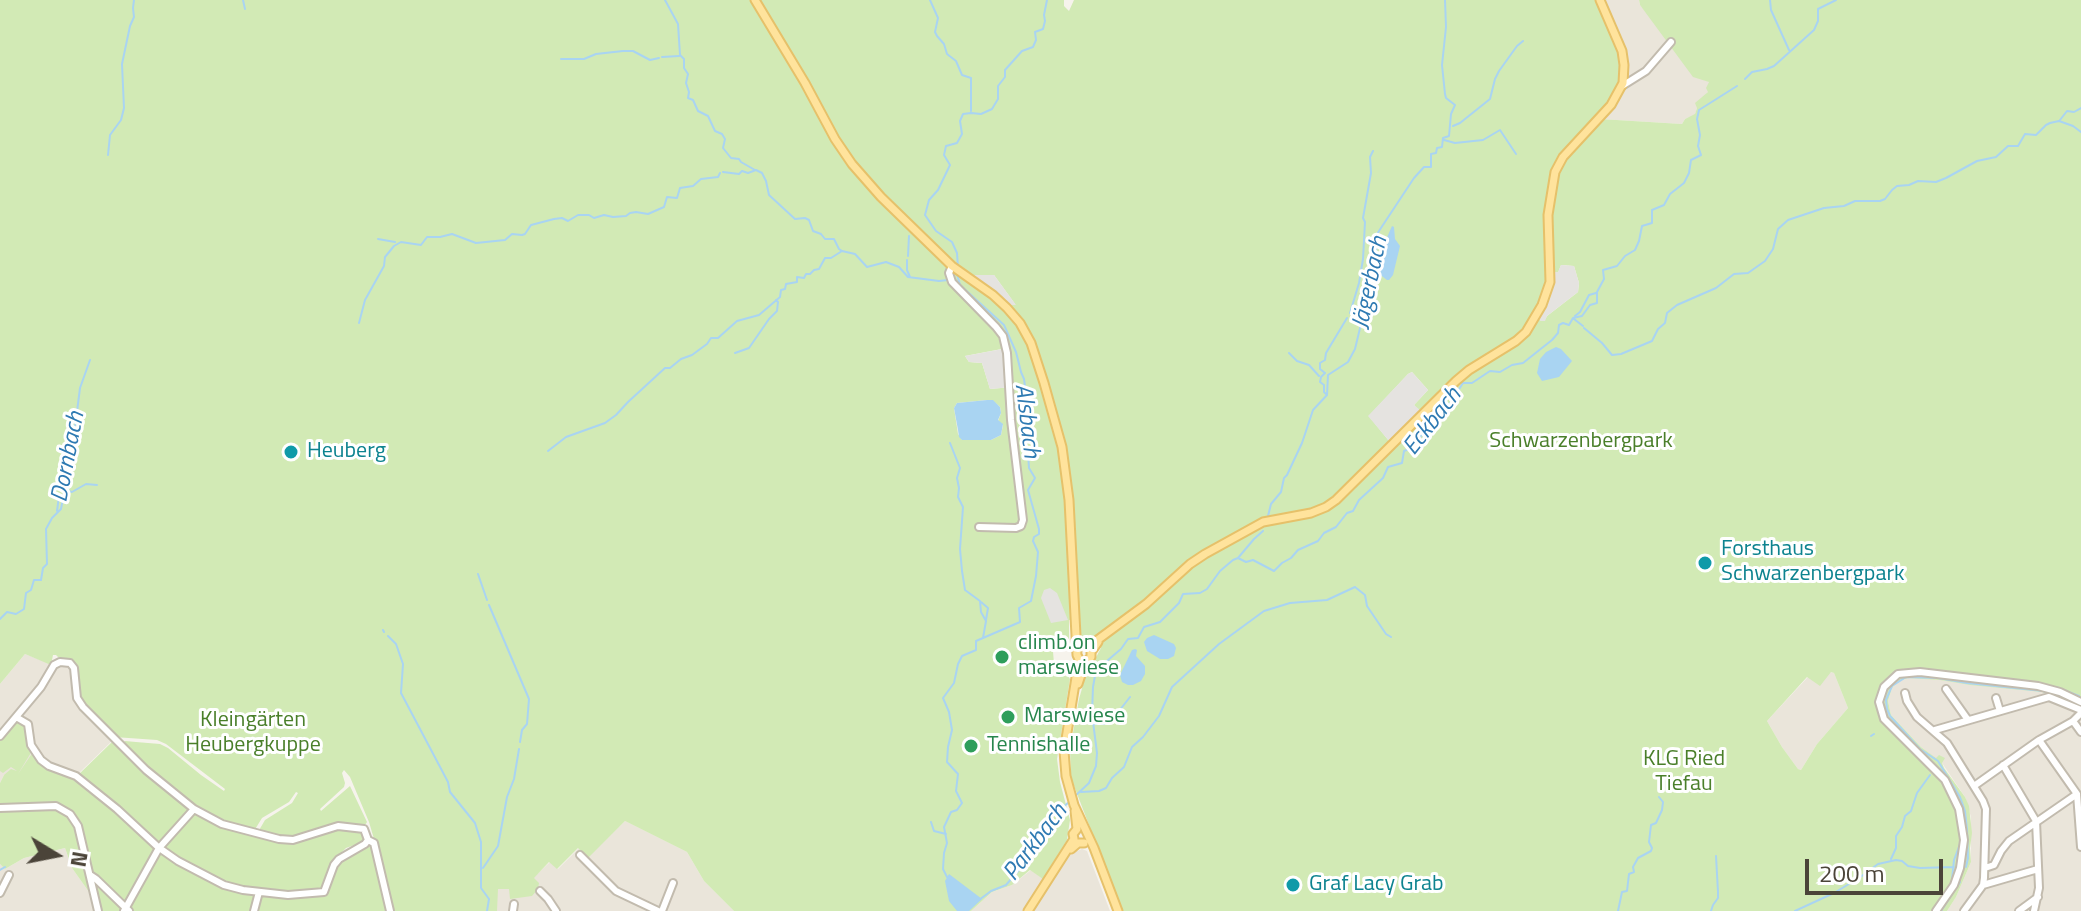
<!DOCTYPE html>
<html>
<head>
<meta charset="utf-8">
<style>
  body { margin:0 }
  #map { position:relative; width:2081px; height:911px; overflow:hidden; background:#f6f3ec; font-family:"Titillium Web",sans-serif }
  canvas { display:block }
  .north { position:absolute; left:16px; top:815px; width:80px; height:80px; -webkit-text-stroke:6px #fff; paint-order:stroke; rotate:100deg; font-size:22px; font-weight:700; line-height:32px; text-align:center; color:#4b4439 }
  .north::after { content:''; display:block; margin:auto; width:28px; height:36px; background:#4b4439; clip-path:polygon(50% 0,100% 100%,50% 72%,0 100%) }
  .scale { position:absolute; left:1805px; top:859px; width:138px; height:36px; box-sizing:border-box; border:4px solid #4b4439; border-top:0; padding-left:10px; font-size:24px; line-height:28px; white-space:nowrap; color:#4b4439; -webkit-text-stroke:6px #fff; paint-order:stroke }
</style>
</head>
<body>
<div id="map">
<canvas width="2081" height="911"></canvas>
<div class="north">N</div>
<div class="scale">200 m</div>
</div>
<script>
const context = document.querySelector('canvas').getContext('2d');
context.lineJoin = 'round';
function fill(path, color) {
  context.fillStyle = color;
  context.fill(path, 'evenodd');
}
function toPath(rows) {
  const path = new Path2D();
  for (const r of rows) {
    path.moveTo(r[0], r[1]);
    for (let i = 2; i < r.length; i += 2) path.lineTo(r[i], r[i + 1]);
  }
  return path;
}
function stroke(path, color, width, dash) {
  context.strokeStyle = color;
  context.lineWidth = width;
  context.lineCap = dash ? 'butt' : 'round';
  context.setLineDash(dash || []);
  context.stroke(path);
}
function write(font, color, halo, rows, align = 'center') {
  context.font = font + ' "Titillium Web",sans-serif';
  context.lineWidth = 6;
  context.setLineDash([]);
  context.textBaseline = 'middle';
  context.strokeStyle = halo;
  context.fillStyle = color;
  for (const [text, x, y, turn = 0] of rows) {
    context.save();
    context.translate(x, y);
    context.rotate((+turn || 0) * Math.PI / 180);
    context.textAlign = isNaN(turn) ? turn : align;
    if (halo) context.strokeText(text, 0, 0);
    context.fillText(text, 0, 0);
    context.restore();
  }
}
const residential = toPath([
  [1603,0,1639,0,1640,5,1709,82,1708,92,1697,108,1695,115,1685,119,1682,124,1599,119,1614,106,1625,87],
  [25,654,51,664,54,662,67,662,114,739,76,776,4,775,0,783,0,684],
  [1831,672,1834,673,1848,708,1817,744,1801,770,1798,769,1782,747,1767,721,1808,677],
  [1918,677,2042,692,2081,709,2081,911,1947,911,1956,897,1971,862,1971,817,1965,797,1942,763,1921,747,1891,715,1888,701,1892,688,1897,682,1908,678],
  [625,821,687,852,704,881,734,911,497,911,497,889,509,888,533,878,550,862,558,869,579,848,588,857],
  [1065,843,1077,851,1082,849,1087,851,1110,911,971,911,992,892,1012,885,1031,870,1043,878],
  [65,848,72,868,89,892,95,891,99,911,0,911,0,864,5,869,24,858]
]);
const green = toPath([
  [0,0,1064,0,1064,6,1069,11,1074,0,1603,0,1622,41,1627,54,1628,67,1625,87,1620,98,1600,119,1682,124,1685,119,1695,114,1697,108,1695,103,1708,92,1706,88,1709,82,1693,77,1640,5,1639,0,2081,0,2081,709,2042,692,1970,685,1940,680,1908,678,1897,682,1892,688,1888,701,1891,715,1921,747,1936,758,1939,755,1945,758,1942,763,1944,768,1965,797,1969,806,1972,833,1970,848,1971,862,1956,897,1947,911,1122,911,1071,778,1070,750,1079,699,1085,678,1101,648,1093,641,1082,640,1078,619,1069,620,1069,639,1052,640,1055,675,1068,676,1070,679,1057,759,1060,782,1070,820,1067,840,1043,879,1030,870,1012,885,992,892,971,911,734,911,704,881,687,852,625,821,588,858,578,848,557,869,549,862,534,878,539,883,538,889,532,896,510,899,509,889,498,889,497,911,392,911,387,883,369,822,350,777,344,770,342,773,345,783,344,787,320,809,321,811,350,786,367,822,362,830,366,837,363,842,346,848,336,858,322,890,304,893,282,893,244,888,243,891,257,895,253,911,99,911,95,891,89,892,72,868,65,848,24,858,5,869,0,864,0,783,4,775,11,769,17,771,11,767,3,773,0,771,0,739,15,721,22,721,26,725,32,751,18,774,33,752,46,766,75,778,113,741,119,747,125,741,136,742,160,744,168,748,201,775,224,791,225,789,166,744,157,740,114,737,81,702,77,692,74,664,67,660,60,659,56,655,53,655,51,665,25,654,0,684],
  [1561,265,1574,266,1579,283,1578,292,1547,316,1544,321,1541,321,1539,319,1550,299,1555,273,1558,273],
  [970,275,994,275,1015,304,1009,305],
  [1007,348,1012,387,990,389,982,363,969,362,965,356],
  [1412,372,1428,390,1414,405,1419,411,1389,441,1369,416,1408,374],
  [987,400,992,400,1000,407,1001,413,998,421,1003,425,1001,435,991,440,962,440,958,434,954,408,957,403],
  [1831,672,1834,673,1848,708,1817,744,1801,770,1798,769,1782,747,1767,721,1807,677,1820,686],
  [296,792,298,793,292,803,265,820,258,832,286,839,296,838,325,829,327,832,303,841,289,842,254,835,254,831,262,818,289,802],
  [371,842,387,911,255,911,261,895,326,893,329,890,337,865,343,859]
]);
const parking = toPath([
  [1561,265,1574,266,1579,283,1578,292,1547,316,1545,321,1541,321,1539,319,1550,299,1555,272,1558,272],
  [969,275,994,275,1016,305,1009,305],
  [1008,348,1012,387,990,389,982,363,969,362,965,356],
  [1412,372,1428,390,1414,405,1420,410,1389,441,1368,416,1408,374],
  [1050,588,1057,593,1068,620,1051,623,1041,598,1044,590]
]);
const water = toPath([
  [1392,226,1394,227,1395,239,1400,246,1393,275,1389,280,1387,280,1378,273,1385,242],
  [1556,347,1561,349,1572,361,1559,377,1542,381,1537,373,1540,359,1546,352],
  [987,400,993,400,1000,407,1001,413,998,420,1003,424,1001,435,991,440,962,440,959,437,958,430,954,408,957,403],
  [1154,635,1174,644,1176,648,1174,656,1168,659,1160,659,1147,651,1144,642,1147,638],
  [1135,649,1137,650,1136,656,1145,666,1145,674,1141,681,1133,685,1128,685,1122,682,1120,675,1132,650],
  [949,874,982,899,969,911,957,911,949,901,945,881]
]);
const stream = toPath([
  [243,0,245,9],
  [665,0,678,24,680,55,684,59,684,68,688,74,686,83,689,92,688,98,693,100,698,111,708,116,715,131,722,134,725,139,723,148,731,158,739,159,741,162,755,170],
  [930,0,938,18,935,32,937,36,944,44,947,54,956,61,962,75,971,78,971,111],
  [1770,0,1771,10,1789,50],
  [662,57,679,56],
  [561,59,584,59,596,54,623,51,633,51,650,60,659,58],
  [1745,79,1752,72,1767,69,1774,66,1814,30,1818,21,1818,9,1836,0],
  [2060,120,2067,111,2074,112,2081,108],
  [1453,126,1460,123,1490,99,1495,79,1499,71,1517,46,1523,41],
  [1444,140,1455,143,1483,140,1500,130,1516,154],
  [108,155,110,135,121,120,124,108,122,64,130,26,134,17,133,8,134,0],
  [723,172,739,174,742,171,748,173,756,170,762,173,766,181,769,195,795,219,805,218,809,220,813,231,821,234,825,239,834,239,839,249,842,251,855,254,867,267,886,262,899,267,908,277,939,281,948,280],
  [378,239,395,242],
  [908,256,909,236],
  [907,260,907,270,910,277],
  [958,268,957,253,952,242,936,231,925,215,929,200,938,190,950,165,944,155,946,146,957,143,962,134,960,121,963,114,971,113,981,114,992,109,998,99,998,86,1005,77,1005,70,1022,51,1033,47,1036,40,1035,32,1043,29,1045,21,1044,15,1047,0],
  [1350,313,1359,283,1363,259,1365,222,1363,218,1371,173,1370,157,1373,151],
  [1575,316,1580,312,1589,295,1596,293],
  [1574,319,1583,326],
  [359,323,365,300,384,266,385,257,394,246,401,242,421,245,427,237,440,237,452,234,476,243,505,240,512,234,522,235,525,234,531,225,554,219,562,218,568,221,578,215,589,215,594,218,604,215,613,217,626,216,630,213,636,212,648,214,664,207,667,197,677,198,680,188,693,186,701,179,718,177,720,173],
  [1584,328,1602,343,1612,355,1621,354,1652,341,1658,329,1665,323,1667,313,1677,305,1716,288,1734,274,1748,273,1765,261,1773,249,1778,229,1788,220,1824,208,1844,206,1855,201,1880,201,1885,199,1892,190,1897,186,1909,185,1918,181,1936,182,1946,178,1977,161,1996,157,2008,146,2018,146,2025,134,2036,135,2046,125,2050,123,2059,121,2073,126,2081,132],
  [735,353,749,348,769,319,777,311,778,302,776,300],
  [1289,353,1297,361,1309,365,1319,376],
  [1327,395,1324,392,1324,385,1320,382,1321,377,1325,373,1320,369,1320,363,1325,360,1326,353,1347,318],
  [950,443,960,468,957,478,959,488,958,497,963,507,960,549,962,571,965,590,980,601,981,612,986,621,983,638],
  [548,451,566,437,605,423,616,415,628,402,665,368,670,368,681,359,692,355,707,344,711,338,718,338,737,321,759,315,780,297,781,290,785,289,786,284,797,282,797,277,804,278,806,274,810,274,814,270,819,269,825,258,831,258,842,251],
  [68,491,72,492,86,484,97,485],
  [57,511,59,496],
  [1268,516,1271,504,1281,492,1284,478,1287,475,1302,443,1313,410,1327,395,1328,375,1348,362,1355,349,1361,324,1369,309,1371,293,1369,278,1376,256,1377,234,1414,178,1424,167,1431,167,1431,154,1436,153,1437,148,1442,147,1443,138,1449,136,1451,114,1455,105,1446,98,1445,94,1442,65,1446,27,1445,0],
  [1238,558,1254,539,1263,531],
  [478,574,487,600],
  [981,602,988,608,986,620],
  [489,605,529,699,527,724,522,730,520,742],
  [0,619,7,612,16,614,24,609,26,593,31,590,34,580,41,580,43,568,47,564,46,529,52,518,61,509,64,493,68,488,69,484,66,477,65,465,74,435,80,388,90,360],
  [383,630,384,632],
  [388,636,396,644,403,664,401,693,448,782,450,792,475,823,481,842,481,888,489,899,487,911],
  [2056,687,2079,696],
  [1095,724,1104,724,1109,720,1119,711,1130,697],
  [1871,736,1874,734],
  [1081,792,1099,791,1106,788,1112,778,1124,767,1132,747,1143,737,1159,716,1172,687,1219,644,1264,611,1290,603,1327,600,1355,587,1365,595,1367,606,1386,634,1391,637],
  [1074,797,1089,783,1096,766,1097,753,1092,714,1093,687,1095,676,1101,666,1121,649,1128,639,1138,638,1144,627,1160,622,1179,603,1183,594,1200,593,1207,589,1220,571,1233,560,1238,558,1246,562,1253,560,1274,571,1282,563,1291,558,1298,550,1318,541,1324,533,1336,527,1347,513,1353,511,1359,500,1383,478,1388,467,1402,463,1404,451,1412,448,1433,420,1445,411,1463,383,1472,383,1490,371,1500,372,1512,365,1523,363,1552,340,1558,333,1559,325,1563,323,1569,325,1573,318,1582,316,1590,305,1597,303,1597,292,1604,279,1603,270,1617,266,1625,256,1635,250,1639,241,1642,226,1652,223,1652,210,1664,205,1670,194,1684,183,1689,173,1691,160,1701,155,1698,146,1700,135,1697,119,1699,110,1737,86],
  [931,822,934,831,946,834],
  [1891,859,1896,848,1896,836,1902,827,1905,816,1911,811,1917,793,1930,775],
  [1966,867,1968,858,1967,829,1965,811,1960,797,1938,761,1920,749,1890,716,1887,709,1886,700,1892,686,1906,677,1938,678,1967,683,2043,691,2081,706],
  [483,868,498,846,507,797,514,779,519,749],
  [0,870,5,867],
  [947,877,943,869,944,853,947,843,944,827,951,812,957,810,962,803,956,791,958,774,947,762,948,747,952,730,949,712,943,698,954,683,958,664,962,656,976,650,976,641,1020,622,1019,608,1031,601,1036,576,1038,552,1033,541,1034,537,1039,534,1039,529,1028,490,1035,478,1029,468,1028,453,1024,440,1030,423,1024,379,1021,372,1016,352,1004,325,960,285,957,274],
  [1952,879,1954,860,1960,844,1960,832],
  [979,900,991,891,1006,885,1030,857,1046,822,1069,802],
  [1618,911,1622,892,1627,891,1629,874,1634,872,1633,867,1638,858,1651,851,1652,848,1649,842,1651,825,1656,823,1662,810,1663,802,1659,797],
  [1711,911,1713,905,1718,898,1718,892,1716,856],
  [1795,911,1834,893,1859,878,1878,864,1896,860,1902,861,1908,866,1920,868,1954,867],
  [1941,911,1960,882]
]);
const minor = toPath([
  [1622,86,1646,71,1671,42],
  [952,266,949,273,952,282,996,327,1003,336,1007,353,1011,420,1023,520,1021,526,1016,528,979,527],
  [1946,689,1968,720],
  [1905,693,1907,701,1917,717,1947,743,1983,801,1986,809,1984,878,1983,885,1964,911],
  [1996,698,2000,711],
  [16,717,28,724,31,745,41,760,49,766,76,776,117,809,158,847,178,861,224,885,243,890,288,895,324,892,334,865,339,859,365,844,368,840],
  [2073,721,2081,732],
  [1935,730,2049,697,2081,710],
  [0,736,41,687,54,665,60,662,70,663,74,668,77,698,83,707,146,770,194,809,222,824,279,839,293,840,338,826,364,829,368,840,374,843,390,911],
  [2039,740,2077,794,2081,847],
  [2003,765,2036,821,2039,888,2034,911],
  [1974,786,2039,740,2073,721,2081,713],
  [0,808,56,806,70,814,78,826,98,911],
  [580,855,616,891,658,911],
  [1985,868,1994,865,2001,851,2009,841,2077,794],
  [90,875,96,879,129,911],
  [1983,885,2038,869],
  [540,891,548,899,556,911],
  [0,893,9,875],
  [124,911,159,848,194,809],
  [254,911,259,892],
  [513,911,514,904],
  [662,911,673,883],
  [1936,911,1954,885,1960,868,1964,840,1959,809,1945,780,1884,719,1879,702,1884,687,1898,674,1920,672,2038,686,2060,692,2081,702],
  [2019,911,2038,897]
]);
const major = toPath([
  [755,0,805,83,835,139,852,164,881,197,952,266,993,295,1007,308,1020,323,1031,343,1044,383,1062,447,1069,500,1077,655,1079,659,1064,751,1066,776,1074,805,1094,848,1118,911],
  [1088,647,1146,604,1190,564,1205,554,1263,522,1311,513,1326,507,1336,500,1456,381,1469,370,1516,341,1526,332,1542,305,1550,282,1548,215,1555,172,1563,157,1611,105,1623,83,1624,65,1622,51,1600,0],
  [1078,684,1085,663,1091,657,1091,652,1098,642],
  [1071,849,1078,843,1084,843],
  [1028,911,1074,839,1073,834,1077,829,1075,811]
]);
const markers = [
  [291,452,8,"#0f9aa8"],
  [1705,563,8,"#0f9aa8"],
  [1002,657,8,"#2e9e5b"],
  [1008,717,8,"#2e9e5b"],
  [971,746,8,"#2e9e5b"],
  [1293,885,8,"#0f9aa8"]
];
const parkNames = [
  ["Schwarzenbergpark",1581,442],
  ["Kleingärten",253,721],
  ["Heubergkuppe",253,746],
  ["KLG Ried",1684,760],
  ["Tiefau",1684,785]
];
const cultureNames = [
  ["Heuberg",307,452],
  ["Forsthaus",1721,550],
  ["Schwarzenbergpark",1721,575],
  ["Graf Lacy Grab",1309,885]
];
const leisureNames = [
  ["climb.on",1018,644],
  ["marswiese",1018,669],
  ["Marswiese",1024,717],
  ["Tennishalle",987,746]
];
const waterNames = [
  ["Jägerbach",1371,283,-78],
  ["Alsbach",1026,421,83],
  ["Eckbach",1433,422,-52],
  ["Dornbach",69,457,-79],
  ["Parkbach",1036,843,-53]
];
fill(residential, '#eae5da');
fill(green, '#d2eab5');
fill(parking, '#e5e3e0');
fill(water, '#a9d4f2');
stroke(stream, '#a9d4f2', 2);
stroke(minor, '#c2bbae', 10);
stroke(major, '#e6c16a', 11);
stroke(minor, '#fff', 6);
stroke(major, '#ffe39c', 7);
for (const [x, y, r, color] of markers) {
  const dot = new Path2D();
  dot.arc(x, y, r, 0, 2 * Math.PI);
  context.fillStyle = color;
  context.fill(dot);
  stroke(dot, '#fff', 3);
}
write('22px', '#4a7f2a', '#fff', parkNames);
write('22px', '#0d838f', '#fff', cultureNames, 'left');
write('22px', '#27864d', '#fff', leisureNames, 'left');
write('italic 24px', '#2e7ab2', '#fff', waterNames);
</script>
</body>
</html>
